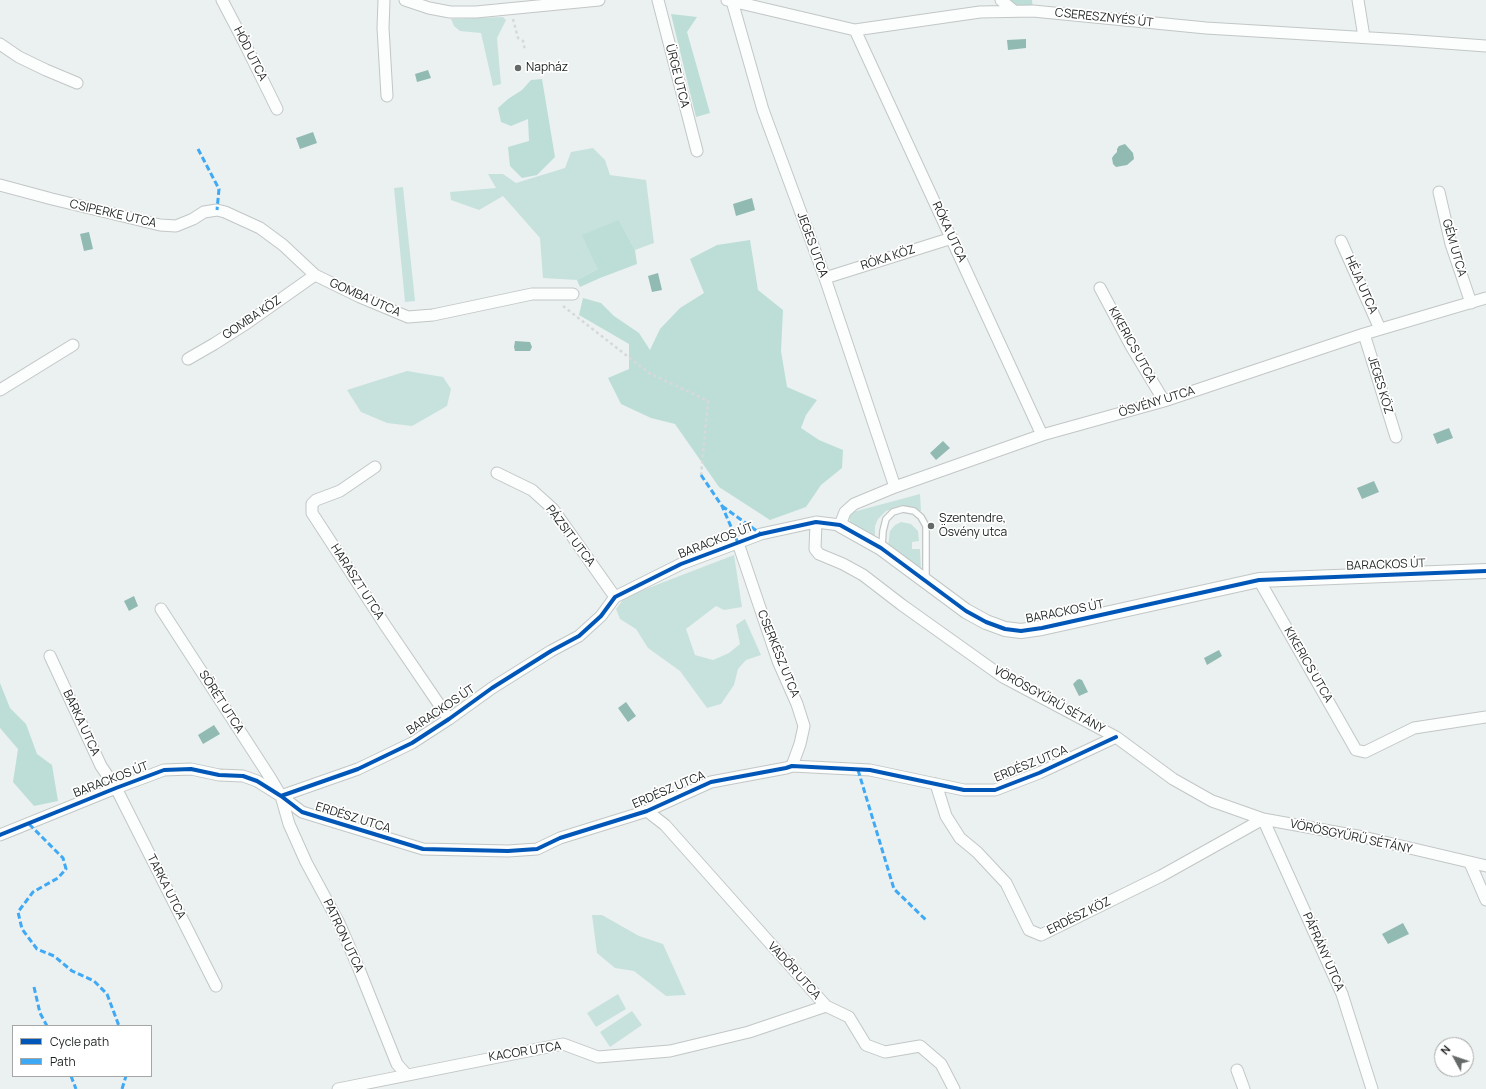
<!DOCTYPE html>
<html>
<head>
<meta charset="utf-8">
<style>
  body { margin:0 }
  #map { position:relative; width:1486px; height:1089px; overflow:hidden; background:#ebf1f0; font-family:Manrope,sans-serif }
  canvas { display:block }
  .legend { position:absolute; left:12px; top:1025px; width:140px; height:52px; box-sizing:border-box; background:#fff; border:1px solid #a5a7a6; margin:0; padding:5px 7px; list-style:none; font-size:12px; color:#1d2221 }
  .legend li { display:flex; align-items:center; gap:8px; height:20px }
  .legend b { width:20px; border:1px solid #a5a7a6 }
  .north { position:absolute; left:1434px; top:1037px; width:40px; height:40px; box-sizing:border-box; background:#fff; border:1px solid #a5a7a6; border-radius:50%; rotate:310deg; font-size:11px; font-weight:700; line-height:16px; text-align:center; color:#1d2221 }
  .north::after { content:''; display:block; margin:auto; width:14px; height:18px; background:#656a69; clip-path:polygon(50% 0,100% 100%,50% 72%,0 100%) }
</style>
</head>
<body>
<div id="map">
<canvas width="1486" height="1089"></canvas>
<ul class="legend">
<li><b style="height:5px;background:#0057b8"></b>Cycle path</li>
<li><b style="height:5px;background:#3fa9f5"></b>Path</li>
</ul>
<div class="north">N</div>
</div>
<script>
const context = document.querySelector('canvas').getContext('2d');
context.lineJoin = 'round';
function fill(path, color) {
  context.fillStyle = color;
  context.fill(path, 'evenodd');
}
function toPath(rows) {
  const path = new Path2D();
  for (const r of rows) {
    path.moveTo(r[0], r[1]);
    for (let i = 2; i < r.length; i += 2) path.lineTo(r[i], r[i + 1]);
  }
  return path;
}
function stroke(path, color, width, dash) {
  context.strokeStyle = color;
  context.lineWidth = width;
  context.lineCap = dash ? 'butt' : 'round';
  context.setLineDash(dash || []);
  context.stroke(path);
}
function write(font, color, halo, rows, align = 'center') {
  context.font = font + ' Manrope,sans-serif';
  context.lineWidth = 3.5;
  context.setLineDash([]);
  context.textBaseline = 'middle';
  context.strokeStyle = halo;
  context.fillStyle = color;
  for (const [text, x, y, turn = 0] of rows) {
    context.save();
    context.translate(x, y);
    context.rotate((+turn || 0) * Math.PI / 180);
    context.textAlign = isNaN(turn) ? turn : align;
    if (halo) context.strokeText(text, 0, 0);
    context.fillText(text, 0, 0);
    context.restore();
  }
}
const green = toPath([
  [503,17,506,20,497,38,501,84,493,86,481,33,460,31,454,26,451,19],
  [593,148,605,160,610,175,646,180,654,243,635,250,619,220,598,269,577,280,543,278,540,238,503,196,479,210,451,200,450,192,496,188,488,174,503,174,516,183,565,168,571,152],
  [403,187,415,301,405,302,394,188],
  [407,371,443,377,451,389,447,406,412,426,387,423,361,412,347,390],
  [920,494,921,511,906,506,894,508,886,511,878,519,875,526,875,536,851,525,849,517,853,512],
  [901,522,911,524,918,531,919,541,912,542,912,549,920,549,921,571,888,546,890,531,895,525],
  [734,555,742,607,724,610,716,606,686,629,695,655,713,660,729,653,740,644,736,625,745,619,761,655,746,660,738,669,734,685,721,704,707,708,680,671,648,648,636,629,620,619,616,609,625,597],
  [592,915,602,915,639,936,663,944,686,995,666,996,634,971,615,968,597,953],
  [618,994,626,1009,596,1027,587,1013],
  [632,1011,642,1025,610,1047,600,1032]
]);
const forest = toPath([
  [1001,0,1032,0,1033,11,1014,11],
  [671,14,697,17,687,32,710,113,696,117],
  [542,79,555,157,537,175,522,178,510,166,508,147,529,141,528,119,511,126,501,122,498,108,508,99,522,90,531,80],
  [619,220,635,250,637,264,600,278,580,287,577,280,598,269,582,235],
  [750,240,758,290,783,310,781,351,787,387,817,400,806,415,801,428,819,440,843,450,842,468,821,485,806,507,770,520,719,487,675,424,651,418,621,404,608,378,629,369,629,344,579,315,583,298,601,303,614,316,639,333,650,350,660,329,680,308,704,293,690,259,717,245],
  [0,683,10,708,26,724,37,754,52,765,58,801,34,806,13,782,18,749,0,728]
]);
const water = toPath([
  [1026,39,1026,48,1008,50,1007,40],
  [428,70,431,78,417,82,415,74],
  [313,132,317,143,300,149,296,138],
  [1125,144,1133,153,1134,159,1127,165,1116,167,1113,164,1112,158,1114,155,1117,152,1117,149,1119,146],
  [752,198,755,210,736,216,733,204],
  [89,232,93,249,84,251,80,234],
  [658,273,662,290,652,292,648,276],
  [515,341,530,342,532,347,530,351,515,351,514,347],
  [1449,428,1453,438,1437,444,1433,434],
  [943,441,950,448,936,460,930,453],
  [1374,481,1379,492,1362,499,1357,488],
  [134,596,138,606,129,611,124,601],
  [1219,650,1222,656,1207,665,1204,658],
  [1079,679,1082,680,1088,692,1079,696,1073,684,1077,680],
  [626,702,636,716,628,722,618,708],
  [214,725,220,734,203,744,198,735],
  [1403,923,1409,934,1388,944,1382,934]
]);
const path = toPath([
  [513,19,518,38,523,41,525,50],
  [563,306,649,373,708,401,701,475]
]);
const service = toPath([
  [882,546,883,531,886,519,893,512,903,509,914,511,921,517,926,526,926,579]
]);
const minor = toPath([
  [222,0,244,42,277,109],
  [384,0,383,28,387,96],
  [405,0,429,8,450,12,476,12,599,0],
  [658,0,697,151],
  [727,0,855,30,980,12,1033,11,1206,28,1404,40,1486,46],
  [1001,0,1014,11],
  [1358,0,1364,37],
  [732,1,763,110,825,278,895,487],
  [855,30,1042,435],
  [0,44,19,57,46,70,77,83],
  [0,185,52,199,160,225,176,226,193,219,204,212,217,210,225,212,260,228,283,245,315,275,360,297,408,317,433,315,532,294,573,294],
  [1439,192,1451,244,1471,303],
  [1341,241,1380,329],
  [825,278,952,238],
  [1100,288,1131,346,1164,401],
  [1364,334,1396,437],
  [188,359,214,344,247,323,315,275],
  [0,390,73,345],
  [375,467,340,491,316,500,312,504,312,513,385,625,449,719],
  [497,473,532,490,553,509,615,597],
  [816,522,815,549,819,554,843,564,863,575,902,605,1003,677,1116,737,1173,779,1212,801,1263,819,1363,837,1486,866],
  [738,543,778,661,797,704,804,726,800,744,792,766],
  [1259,580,1356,750,1365,752,1414,728,1486,717],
  [161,609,271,779,281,796,289,824,306,862,339,923,359,969,397,1064,407,1075],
  [50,656,101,766,116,788,216,986],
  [936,784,946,816,960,838,977,852,1006,883,1029,930,1041,935,1161,876,1263,819,1342,994,1372,1089],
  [281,796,302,812,423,849,508,851,537,849,560,838,647,811,711,782,786,768,792,766,870,770,964,790,995,790,1039,773,1116,737],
  [647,811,665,825,826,1006,849,1017,866,1045,885,1052,920,1046,941,1064,954,1089],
  [0,835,116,788,164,770,191,769,219,775,243,776,257,781,281,796,358,769,412,743,449,719,492,688,551,651,579,636,601,616,615,597,681,564,761,534,816,522,840,525,845,512,854,504,895,487,1042,435,1164,401,1364,334,1486,298],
  [1470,863,1486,900],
  [1237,1070,1244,1089],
  [338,1089,563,1044,598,1057,670,1051,749,1032,826,1006]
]);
const tertiary = toPath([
  [840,525,881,548,966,611,986,622,1005,629,1021,631,1042,628,1259,580,1486,571]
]);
const quiet = toPath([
  [198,149,219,189,217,210],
  [701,475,722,506,738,543],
  [722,506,761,534],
  [858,770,894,889,926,920],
  [29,824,63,858,66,869,58,878,33,892,18,912,22,929,37,949,54,956,72,971,94,981,107,994,119,1026],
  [34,987,40,1013,47,1026],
  [71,1076,76,1089],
  [122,1089,126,1076]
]);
const cycleway = toPath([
  [281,796,302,812,423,849,508,851,537,849,560,838,647,811,711,782,786,768,792,766,870,770,964,790,995,790,1039,773,1116,737],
  [0,835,116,788,164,770,191,769,219,775,243,776,257,781,281,796,358,769,412,743,449,719,492,688,551,651,579,636,601,616,615,597,681,564,761,534,816,522,840,525,881,548,966,611,986,622,1005,629,1021,631,1042,628,1259,580,1486,571]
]);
const markers = [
  [518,68,4,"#656a69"],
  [931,526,4,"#656a69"]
];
const streetNames = [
  ["CSERESZNYÉS ÚT",1104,18,6],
  ["HÓD UTCA",250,54,63],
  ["ÜRGE UTCA",677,76,76],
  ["CSIPERKE UTCA",113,214,13],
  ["RÓKA UTCA",949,232,65],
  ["JEGES UTCA",812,245,70],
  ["GÉM UTCA",1454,248,74],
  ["RÓKA KÖZ",888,258,-18],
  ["HÉJA UTCA",1361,285,66],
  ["GOMBA UTCA",365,298,24],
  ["GOMBA KÖZ",252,318,-34],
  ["KIKERICS UTCA",1132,345,61],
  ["JEGES KÖZ",1380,385,73],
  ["ÖSVÉNY UTCA",1157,402,-17],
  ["PÁZSIT UTCA",570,536,53],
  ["BARACKOS ÚT",716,541,-21],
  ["BARACKOS ÚT",1386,565,-2],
  ["HARASZT UTCA",357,582,57],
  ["BARACKOS ÚT",1065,612,-11],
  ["CSERKÉSZ UTCA",778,654,68],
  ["KIKERICS UTCA",1308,665,60],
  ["VÖRÖSGYŰRŰ SÉTÁNY",1049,700,29],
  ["SÖRÉT UTCA",221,702,57],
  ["BARACKOS ÚT",441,710,-34],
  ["BARKA UTCA",81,723,65],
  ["ERDÉSZ UTCA",1031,764,-22],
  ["BARACKOS ÚT",111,780,-21],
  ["ERDÉSZ UTCA",669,790,-23],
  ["ERDÉSZ UTCA",353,818,17],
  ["VÖRÖSGYŰRŰ SÉTÁNY",1351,837,12],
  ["TARKA UTCA",166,887,63],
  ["ERDÉSZ KÖZ",1079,916,-26],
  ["PATRON UTCA",343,936,65],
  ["PÁFRÁNY UTCA",1323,952,66],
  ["VADŐR UTCA",794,971,48],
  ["KACOR UTCA",525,1052,-9]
];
const poiNames = [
  ["Napház",526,68],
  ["Szentendre,",939,519],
  ["Ösvény utca",939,533]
];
fill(green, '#c7e2dc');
fill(forest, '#bcded7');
fill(water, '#91bab2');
stroke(service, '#c2c7c6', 8);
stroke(minor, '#c2c7c6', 13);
stroke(tertiary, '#c2c7c6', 16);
stroke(path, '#d7d9d8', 2.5, [3, 3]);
stroke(service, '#fcfdfd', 5.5);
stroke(minor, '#fcfdfd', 11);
stroke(tertiary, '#fcfdfd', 14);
stroke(quiet, '#3fa9f5', 3, [6, 3]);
stroke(cycleway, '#0057b8', 4);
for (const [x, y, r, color] of markers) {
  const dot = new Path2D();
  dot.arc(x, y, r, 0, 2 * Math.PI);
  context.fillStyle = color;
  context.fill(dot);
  stroke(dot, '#fff', 1.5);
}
write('12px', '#1d2221', '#fff', streetNames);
write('12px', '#1d2221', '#fff', poiNames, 'left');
</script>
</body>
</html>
